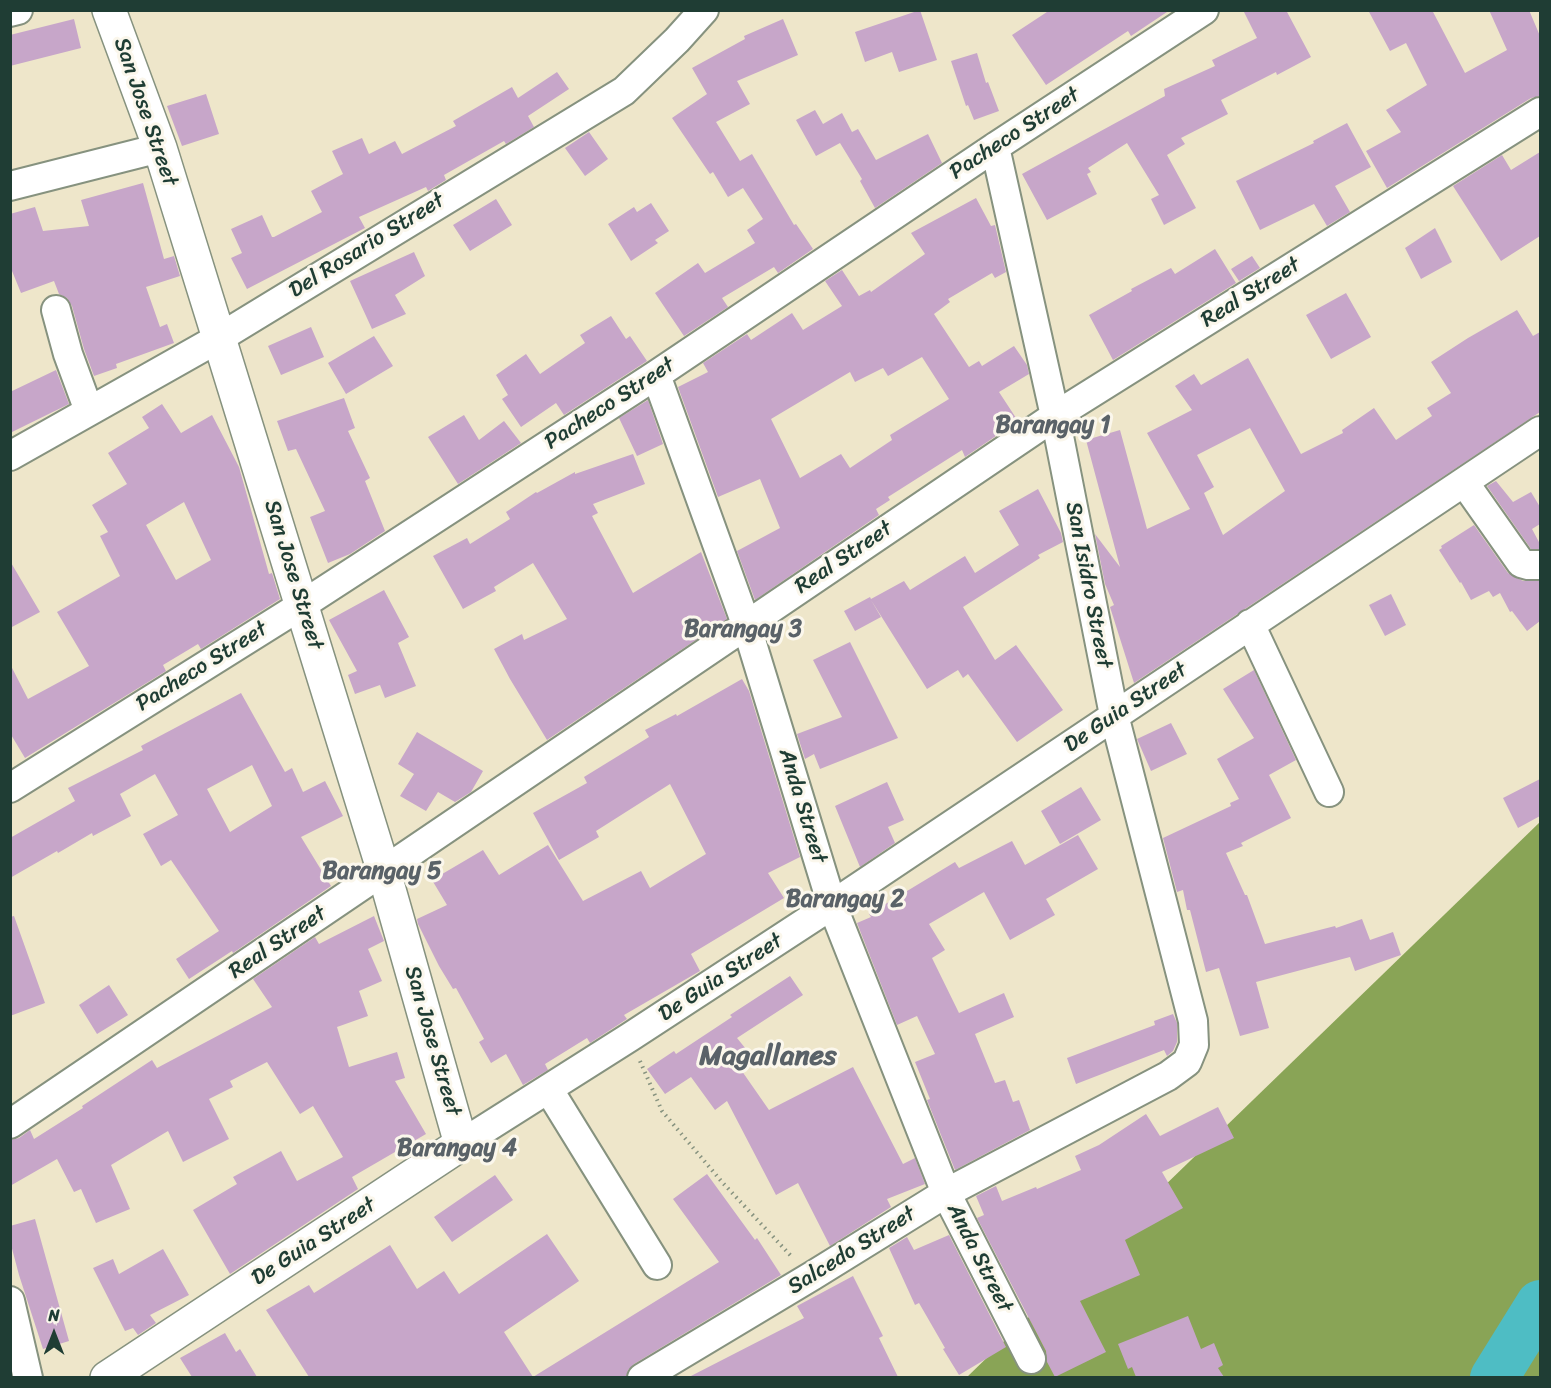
<!DOCTYPE html>
<html>
<head>
<meta charset="utf-8">
<style>
  body { margin:0 }
  #map { position:relative; width:1551px; height:1388px; overflow:hidden; background:#eee6ca; font-family:Sriracha,sans-serif }
  canvas { display:block }
  .frame { position:absolute; inset:0; border:12px solid #1f3d34; pointer-events:none }
  .north { position:absolute; left:24px; top:1304px; width:60px; height:60px; -webkit-text-stroke:4px #fbf7ec; paint-order:stroke; rotate:0deg; font-size:16px; font-weight:700; line-height:24px; text-align:center; color:#1f3d34 }
  .north::after { content:''; display:block; margin:auto; width:21px; height:27px; background:#1f3d34; clip-path:polygon(50% 0,100% 100%,50% 72%,0 100%) }
</style>
</head>
<body>
<div id="map">
<canvas width="1551" height="1388"></canvas>
<div class="frame"></div>
<div class="north">N</div>
</div>
<script>
const context = document.querySelector('canvas').getContext('2d');
context.lineJoin = 'round';
function fill(path, color) {
  context.fillStyle = color;
  context.fill(path, 'evenodd');
}
function toPath(rows) {
  const path = new Path2D();
  for (const r of rows) {
    path.moveTo(r[0], r[1]);
    for (let i = 2; i < r.length; i += 2) path.lineTo(r[i], r[i + 1]);
  }
  return path;
}
function stroke(path, color, width, dash) {
  context.strokeStyle = color;
  context.lineWidth = width;
  context.lineCap = dash ? 'butt' : 'round';
  context.setLineDash(dash || []);
  context.stroke(path);
}
function write(font, color, halo, rows, align = 'center') {
  context.font = font + ' Sriracha,sans-serif';
  context.lineWidth = 6;
  context.setLineDash([]);
  context.textBaseline = 'middle';
  context.strokeStyle = halo;
  context.fillStyle = color;
  for (const [text, x, y, turn = 0] of rows) {
    context.save();
    context.translate(x, y);
    context.rotate((+turn || 0) * Math.PI / 180);
    context.textAlign = isNaN(turn) ? turn : align;
    if (halo) context.strokeText(text, 0, 0);
    context.fillText(text, 0, 0);
    context.restore();
  }
}
const forest = toPath([
  [1540,822,1540,1377,967,1377]
]);
const river = toPath([
  [1494,1378,1540,1304]
]);
const building = toPath([
  [920,10,937,60,899,72,892,52,865,62,855,32],
  [1050,10,1170,10,1131,36,1128,31,1046,85,1012,35],
  [1243,10,1286,10,1311,57,1277,75,1276,72,1221,100,1228,114,1181,138,1185,144,1167,155,1196,208,1164,225,1151,199,1159,195,1127,143,1088,168,1091,172,1087,174,1097,194,1047,220,1022,174,1165,96,1164,89,1215,66,1212,60,1257,38],
  [1368,10,1432,10,1465,73,1507,50,1489,10,1529,10,1540,36,1540,96,1531,98,1387,188,1366,151,1401,132,1386,110,1427,85,1406,43,1390,51],
  [74,19,81,48,10,66,10,35],
  [783,19,798,55,737,81,750,104,716,122,740,161,752,154,794,225,796,224,813,249,778,273,774,267,722,298,728,307,684,336,655,293,698,263,705,273,755,243,747,230,763,219,743,188,728,197,713,172,710,174,672,118,707,94,692,68,745,39,744,36],
  [977,53,986,83,988,82,999,111,974,120,968,105,966,106,951,61],
  [557,72,569,89,528,116,534,127,506,144,504,141,444,175,446,180,428,191,426,187,359,217,365,228,247,289,231,258,242,253,231,229,262,215,272,237,274,237,322,212,311,191,343,174,332,151,362,138,369,154,395,141,402,154,456,126,453,121,512,87,518,98],
  [206,94,219,134,182,146,167,106],
  [815,110,823,124,842,113,852,132,858,129,876,160,928,134,942,163,875,208,860,181,862,179,840,143,816,156,796,120],
  [1347,123,1371,167,1335,186,1350,212,1327,226,1314,204,1260,230,1236,181,1314,143,1313,141],
  [589,132,608,159,585,176,565,148],
  [1540,152,1540,236,1501,261,1453,186,1502,155,1511,170],
  [143,183,164,259,174,256,180,276,146,287,160,327,167,324,174,343,116,364,117,368,94,376,84,349,72,306,67,298,59,294,54,281,21,293,10,266,10,214,35,207,43,231,89,226,81,200],
  [976,198,991,226,995,225,1006,272,995,278,992,273,948,299,950,302,934,314,969,367,979,361,982,366,1014,346,1027,365,1029,374,999,392,1018,421,965,457,962,450,888,497,890,500,876,509,879,515,755,600,737,551,780,528,760,479,718,497,678,387,708,372,703,363,747,334,751,340,792,313,803,330,842,306,825,281,842,270,859,296,870,290,871,292,925,254,911,233],
  [922,357,949,399,890,435,892,440,850,468,841,454,800,478,771,419,850,372,855,382,883,368,888,376],
  [496,199,512,225,470,251,453,225],
  [651,203,669,231,655,240,658,243,631,261,608,224,634,207,637,212],
  [1435,228,1452,262,1421,279,1405,248],
  [1215,249,1236,283,1113,360,1089,315,1132,291,1131,289,1171,268,1175,274],
  [414,252,425,276,395,295,406,314,372,329,350,281],
  [1252,256,1260,268,1239,281,1231,269],
  [1346,293,1371,337,1331,359,1306,315],
  [1517,310,1533,336,1540,332,1540,412,1134,683,1110,607,1114,605,1105,584,1095,534,1120,567,1086,440,1120,430,1147,529,1190,509,1147,433,1192,410,1175,386,1194,374,1201,385,1248,358,1301,454,1343,433,1342,430,1374,408,1396,440,1432,416,1427,408,1451,393,1431,362,1468,338],
  [1250,428,1285,491,1223,535,1204,493,1214,487,1197,455],
  [611,316,626,339,630,336,647,361,564,415,556,403,521,427,502,399,508,395,496,375,526,354,540,374,585,343,580,335],
  [311,327,324,357,281,375,268,346],
  [374,336,393,366,346,394,328,363],
  [56,370,69,404,10,433,10,392],
  [344,398,355,428,348,431,370,478,365,481,385,531,350,554,328,563,310,517,325,511,296,449,288,451,277,421],
  [648,400,663,444,637,456,619,418],
  [162,404,181,433,212,415,239,467,269,574,272,573,280,599,201,649,198,644,163,665,166,671,25,758,10,733,10,664,28,699,89,666,57,612,120,576,100,536,108,532,92,505,127,484,108,453,149,428,142,417],
  [184,502,211,560,176,580,146,525],
  [464,415,479,440,504,421,521,443,458,484,428,437],
  [633,454,645,484,593,504,598,513,592,516,633,593,701,552,727,619,547,740,510,679,494,649,522,634,524,640,567,619,533,563,494,587,496,591,463,609,433,556,467,538,470,544,510,519,506,512,536,492,537,493,575,472,575,474],
  [1496,481,1513,502,1531,492,1540,507,1540,524,1532,529,1540,544,1540,549,1531,549,1487,486],
  [1038,489,1061,533,1063,542,1038,555,1040,558,963,607,995,660,1016,645,1063,710,1017,742,968,674,963,678,958,670,927,689,871,600,881,617,855,631,844,611,870,597,871,599,904,581,910,590,965,556,975,573,1019,545,999,511],
  [1474,525,1508,573,1523,581,1540,581,1540,621,1527,631,1512,611,1510,612,1500,593,1493,597,1489,591,1471,600,1461,582,1460,583,1439,550,1442,548,1441,546],
  [10,561,40,612,10,628],
  [384,590,409,637,398,643,416,686,385,698,380,685,355,694,348,675,357,671,329,620],
  [1391,594,1406,625,1385,636,1369,605],
  [850,642,898,738,820,769,814,754,805,759,797,734,842,717,813,660],
  [1254,670,1296,760,1269,775,1291,818,1241,843,1243,846,1226,853,1245,895,1247,895,1265,944,1335,926,1336,928,1362,919,1370,940,1393,932,1401,955,1355,971,1350,957,1256,982,1269,1028,1240,1036,1219,968,1206,972,1190,910,1187,910,1183,890,1177,892,1163,838,1231,806,1230,803,1239,799,1217,759,1254,738,1223,689],
  [742,679,749,691,800,857,768,873,784,898,691,954,700,971,624,1015,627,1019,590,1043,587,1038,545,1064,548,1070,523,1085,506,1054,491,1063,479,1042,484,1039,456,988,453,989,439,966,418,924,417,919,447,905,432,880,483,850,499,875,548,845,583,901,641,871,650,888,706,854,670,784,596,831,599,837,559,860,533,813,587,783,584,777,649,737,645,730,676,714,677,716],
  [241,693,285,772,292,768,303,792,325,781,343,816,301,837,331,886,233,953,232,951,189,979,176,959,219,931,171,860,161,866,143,834,178,815,155,774,120,794,131,816,93,836,92,833,58,853,57,851,10,878,10,838,75,801,68,788,143,750,141,746],
  [252,765,272,806,230,832,207,789],
  [1171,723,1187,754,1151,771,1137,739],
  [417,732,483,771,471,792,455,802,438,792,426,811,400,796,414,774,398,764],
  [1540,779,1540,816,1518,828,1503,798],
  [887,782,904,820,888,827,895,843,860,867,835,806],
  [1081,787,1101,820,1060,844,1041,811],
  [1078,835,1098,869,1046,899,1055,915,1010,940,984,892,929,924,945,950,932,958,959,1013,1004,993,1014,1017,975,1034,995,1083,1005,1080,1013,1102,1019,1100,1030,1130,955,1170,927,1100,930,1099,915,1062,935,1054,917,1016,897,1025,857,923,871,917,869,914,955,862,959,868,1012,841,1025,865],
  [14,916,45,1003,10,1016,10,917],
  [374,916,384,941,368,949,382,981,359,991,368,1016,337,1027,349,1067,397,1052,405,1078,395,1081,426,1134,352,1177,358,1189,230,1274,193,1210,237,1184,233,1177,281,1151,297,1181,343,1157,313,1106,300,1114,267,1062,230,1081,233,1087,209,1099,229,1139,183,1162,168,1131,111,1165,130,1209,96,1223,81,1189,74,1192,57,1159,10,1186,10,1140,19,1138,30,1130,34,1139,83,1108,82,1106,152,1060,157,1068,272,1007,253,979,315,937,319,944],
  [790,976,803,995,737,1038,750,1054,737,1064,769,1110,853,1067,903,1164,915,1158,925,1184,887,1199,891,1207,830,1246,798,1183,776,1195,727,1101,715,1110,691,1077,665,1094,647,1069,674,1051,676,1054,732,1017,730,1015],
  [109,985,128,1015,97,1034,79,1005],
  [1173,1014,1177,1023,1177,1042,1173,1051,1167,1056,1164,1050,1076,1084,1067,1058,1155,1025,1154,1021],
  [1218,1107,1234,1138,1162,1172,1183,1208,1125,1240,1140,1275,1080,1301,1106,1352,1055,1377,1047,1362,1046,1351,977,1218,984,1215,976,1196,996,1186,1002,1201,1036,1187,1037,1189,1081,1170,1075,1156,1099,1145,1146,1114,1160,1136],
  [707,1174,755,1240,757,1238,781,1275,634,1364,628,1370,626,1377,309,1377,266,1310,309,1285,314,1293,390,1245,417,1289,444,1271,459,1294,547,1234,579,1281,504,1332,533,1377,719,1262,673,1199],
  [495,1175,513,1200,452,1242,434,1217],
  [35,1219,69,1341,43,1349,19,1275,10,1241,10,1226],
  [949,1235,1006,1347,959,1375,943,1349,945,1348,919,1303,915,1305,889,1248,907,1237,914,1250],
  [163,1249,189,1295,150,1315,156,1323,138,1335,133,1328,125,1331,93,1268,113,1259,119,1274],
  [853,1276,883,1336,879,1338,898,1377,689,1377,804,1318,797,1306],
  [1188,1316,1201,1349,1214,1343,1223,1365,1218,1368,1224,1377,1136,1377,1132,1367,1128,1369,1118,1344],
  [225,1333,236,1352,240,1349,257,1377,192,1377,180,1358]
]);
const path = toPath([
  [640,1061,662,1111,722,1182,792,1257]
]);
const minor = toPath([
  [10,12,18,10],
  [10,186,160,148],
  [56,310,68,354,89,411],
  [656,375,746,624,832,905,946,1193,1031,1359],
  [10,456,219,338,624,91,677,40,704,10],
  [1464,482,1521,563,1528,565,1540,565],
  [1250,624,1329,792],
  [10,788,302,605,656,375,995,147,1204,10],
  [549,1090,657,1265],
  [10,1124,1055,416,1540,112],
  [461,1144,630,1037,832,905,1540,431],
  [10,1301,28,1378],
  [642,1378,812,1276,946,1193,1168,1076,1187,1062,1194,1045,1193,1021,1114,715,1055,416,995,147]
]);
const major = toPath([
  [107,1378,461,1144,384,872,219,338,160,148,109,10]
]);
const streetNames = [
  ["San Jose Street",145,112,71],
  ["Pacheco Street",1015,134,-33],
  ["Del Rosario Street",367,246,-32],
  ["Real Street",1251,293,-32],
  ["Pacheco Street",610,404,-33],
  ["Real Street",844,558,-34],
  ["San Jose Street",293,575,73],
  ["San Isidro Street",1088,585,79],
  ["Pacheco Street",202,667,-32],
  ["De Guia Street",1126,708,-34],
  ["Anda Street",802,806,73],
  ["Real Street",278,943,-34],
  ["De Guia Street",721,978,-33],
  ["San Jose Street",432,1041,74],
  ["De Guia Street",314,1242,-33],
  ["Salcedo Street",852,1251,-32],
  ["Anda Street",979,1258,63]
];
const neighbourhoodNames = [
  ["Barangay 1",1053,426],
  ["Barangay 3",743,630],
  ["Barangay 5",382,872],
  ["Barangay 2",845,900],
  ["Barangay 4",457,1149]
];
const districtNames = [
  ["Magallanes",768,1057]
];
fill(forest, '#89a456');
stroke(river, '#4ebdc4', 48);
fill(building, '#c7a6c9');
stroke(minor, '#86927f', 32);
stroke(major, '#86927f', 36);
stroke(path, '#86927f', 4, [1.5, 4.5]);
stroke(minor, '#fff', 28);
stroke(major, '#fff', 33);
write('22px', '#1f3d34', '#fbf7ec', streetNames);
write('bold 24px', '#5a6268', '#fbf7ec', neighbourhoodNames);
write('bold 28px', '#5a6268', '#fbf7ec', districtNames);
</script>
</body>
</html>
